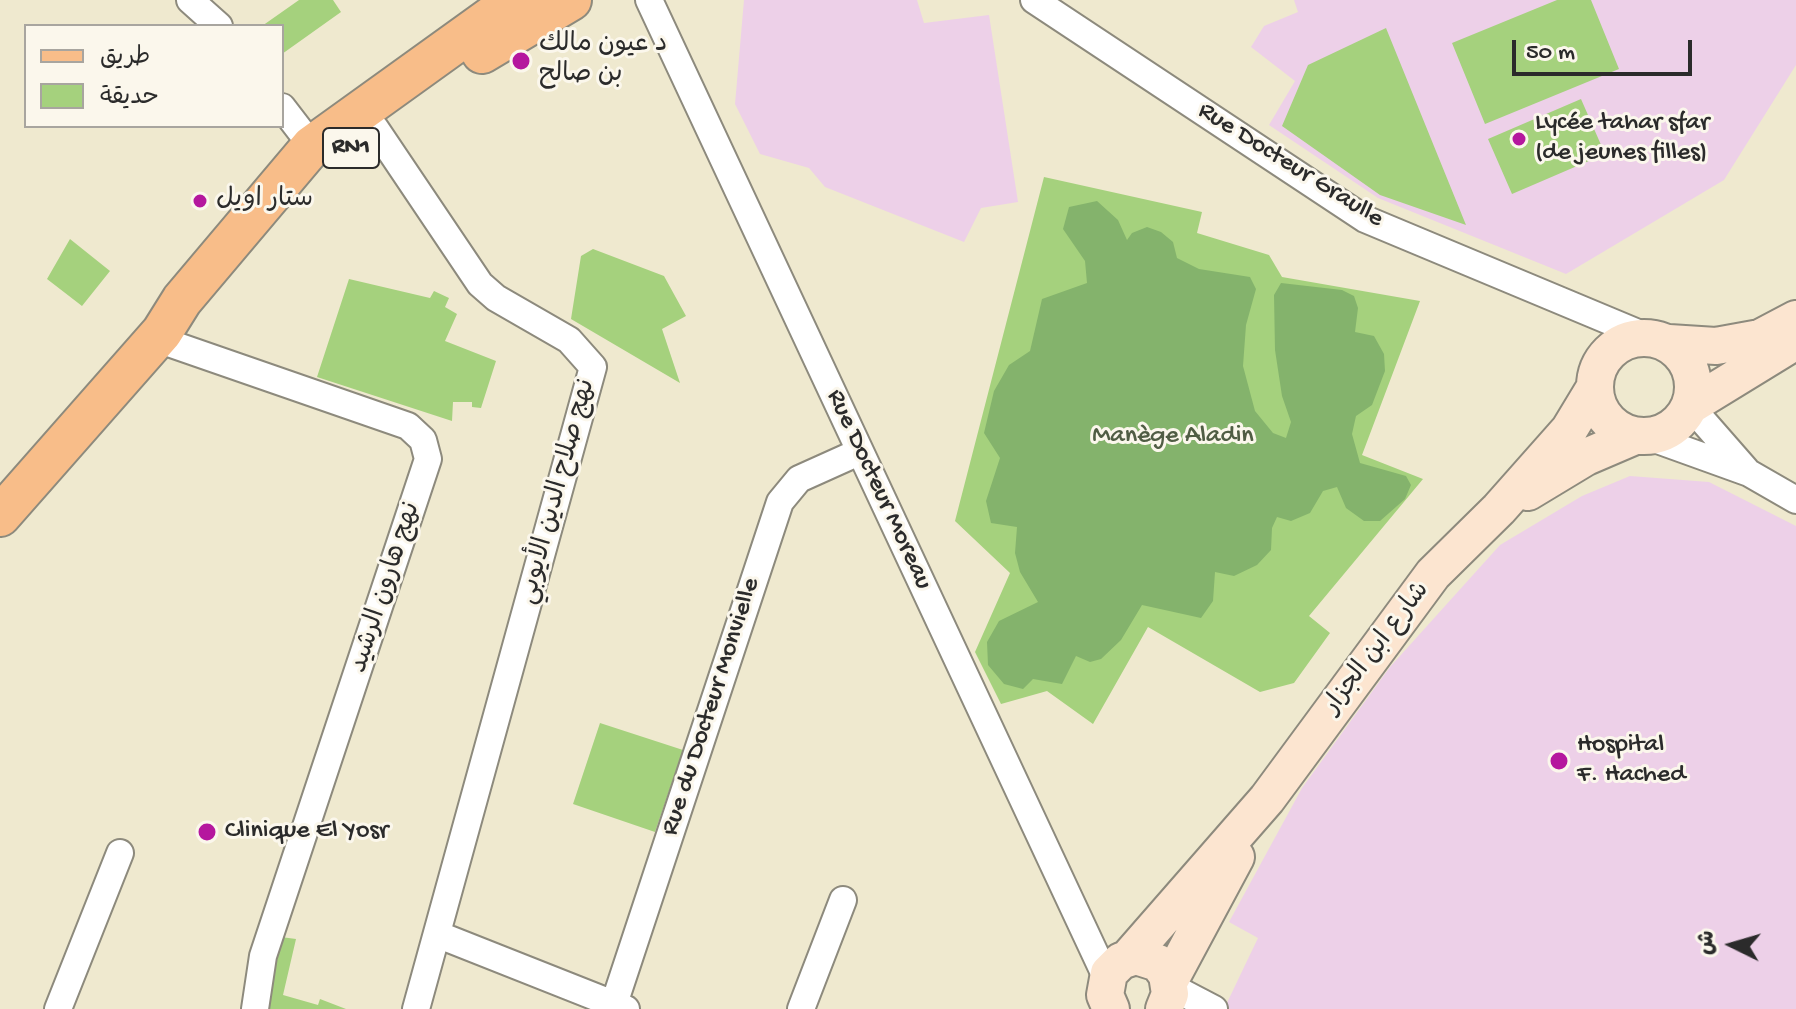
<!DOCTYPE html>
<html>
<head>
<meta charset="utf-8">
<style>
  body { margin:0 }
  #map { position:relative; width:1796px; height:1009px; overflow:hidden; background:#efe9cf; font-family:"Gochi Hand","Playpen Sans Arabic",sans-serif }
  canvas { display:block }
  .legend { position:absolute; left:24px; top:24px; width:260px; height:104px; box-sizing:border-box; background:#fbf7ec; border:2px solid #a8a59f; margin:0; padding:10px 14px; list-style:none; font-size:24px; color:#2b2b2b }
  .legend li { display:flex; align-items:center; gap:16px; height:40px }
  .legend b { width:40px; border:2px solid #a8a59f }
  .north { position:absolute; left:1692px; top:905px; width:80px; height:80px; -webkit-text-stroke:6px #fbf7ec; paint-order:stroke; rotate:275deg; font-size:22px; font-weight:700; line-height:32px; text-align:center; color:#2b2b2b }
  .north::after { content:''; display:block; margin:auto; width:28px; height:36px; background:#2b2b2b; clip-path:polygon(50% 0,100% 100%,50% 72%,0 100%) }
  .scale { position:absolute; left:1512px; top:40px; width:180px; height:36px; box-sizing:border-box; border:4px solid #2b2b2b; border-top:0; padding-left:10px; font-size:24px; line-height:28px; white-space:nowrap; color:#2b2b2b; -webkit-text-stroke:6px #fbf7ec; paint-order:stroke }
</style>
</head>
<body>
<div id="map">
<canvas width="1796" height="1009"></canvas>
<ul class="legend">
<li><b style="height:10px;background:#f8bd89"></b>طريق</li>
<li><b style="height:22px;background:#a5d17d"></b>حديقة</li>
</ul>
<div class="north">ش</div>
<div class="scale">50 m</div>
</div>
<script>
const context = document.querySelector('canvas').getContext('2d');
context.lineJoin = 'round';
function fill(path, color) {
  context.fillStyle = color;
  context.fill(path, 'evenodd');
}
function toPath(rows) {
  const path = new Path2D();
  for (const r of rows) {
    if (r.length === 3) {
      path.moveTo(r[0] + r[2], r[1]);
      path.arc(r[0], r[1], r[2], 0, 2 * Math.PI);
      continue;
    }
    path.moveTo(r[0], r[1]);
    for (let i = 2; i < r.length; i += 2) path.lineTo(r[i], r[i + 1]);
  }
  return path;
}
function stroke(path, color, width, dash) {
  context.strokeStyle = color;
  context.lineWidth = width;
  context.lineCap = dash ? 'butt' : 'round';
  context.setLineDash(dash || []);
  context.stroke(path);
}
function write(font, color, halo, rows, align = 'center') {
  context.font = font + ' "Gochi Hand","Playpen Sans Arabic",sans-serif';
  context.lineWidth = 6;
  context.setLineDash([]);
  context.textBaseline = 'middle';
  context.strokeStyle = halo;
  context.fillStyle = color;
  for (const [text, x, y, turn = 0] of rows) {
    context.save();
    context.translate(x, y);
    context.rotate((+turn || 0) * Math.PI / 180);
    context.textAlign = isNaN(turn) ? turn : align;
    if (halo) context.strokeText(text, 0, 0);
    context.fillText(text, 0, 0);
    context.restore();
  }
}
const built = toPath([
  [744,0,917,0,924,23,989,15,1018,202,981,208,964,242,825,187,809,168,760,154,735,104],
  [1294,0,1796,0,1796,65,1724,180,1566,274,1378,198,1269,125,1295,81,1251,47,1264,26,1298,12],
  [1630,476,1709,482,1796,526,1796,1009,1224,1009,1258,938,1229,922,1302,788,1390,667,1500,545,1582,496]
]);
const green = toPath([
  [299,0,333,0,341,12,282,54,282,26,262,26],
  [1557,0,1591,0,1619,69,1485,124,1452,43],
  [1386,28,1466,225,1380,195,1282,126,1308,65],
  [1581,99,1605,154,1512,194,1488,139],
  [1044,177,1202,212,1197,233,1269,255,1282,277,1420,301,1362,455,1423,479,1309,616,1330,633,1294,683,1260,692,1148,627,1093,724,1047,691,1001,704,975,652,1010,573,955,521],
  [70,239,110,271,82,306,47,279],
  [593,249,664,276,686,316,662,329,680,383,571,319,581,256],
  [349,279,430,298,434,291,449,298,445,307,457,314,445,341,496,361,481,408,472,407,472,402,453,402,452,421,317,377],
  [600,723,683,750,655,832,573,804],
  [281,937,296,939,283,995,318,1005,320,999,346,1009,267,1009,269,972]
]);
const forest = toPath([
  [1097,201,1118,220,1127,240,1132,233,1147,227,1161,232,1173,242,1177,258,1199,269,1250,277,1256,289,1246,325,1243,366,1255,411,1273,433,1286,438,1291,422,1282,396,1275,350,1274,295,1281,283,1342,290,1354,296,1358,308,1355,332,1374,336,1384,354,1385,371,1372,405,1356,416,1352,434,1360,463,1406,476,1411,485,1405,499,1380,521,1364,521,1346,508,1337,487,1323,491,1310,513,1291,521,1277,517,1272,528,1271,550,1257,565,1234,576,1215,572,1213,601,1201,618,1142,605,1121,640,1101,659,1090,662,1076,656,1062,684,1033,679,1023,689,1004,684,988,665,987,642,999,621,1038,602,1020,572,1015,553,1017,527,991,523,986,501,1000,458,984,433,994,391,1009,365,1030,351,1042,299,1087,283,1085,261,1063,229,1069,207]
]);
const street = toPath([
  [190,0,219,26],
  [649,0,1107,979],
  [1034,0,1365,219,1650,338],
  [282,107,312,146],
  [375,128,480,284,496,298,569,340,593,367,416,1009],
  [157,339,408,426,423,440,428,459,263,956,255,1009],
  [1690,406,1746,470],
  [1649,437,1749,473,1796,500],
  [439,935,626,1009],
  [1170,986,1214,1009],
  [614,1004,780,502,799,479,859,452],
  [58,1009,120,853],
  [801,1009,843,900]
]);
const secondary = toPath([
  [1644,387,49],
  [1669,343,1716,346,1760,338,1796,319],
  [1690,406,1796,341],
  [1528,492,1586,457,1635,436],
  [1129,957,1267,799,1433,574,1499,509,1569,430,1595,387],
  [1169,982,1236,857],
  [1111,1009,1105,995,1109,973,1121,961,1136,956,1158,963,1167,975,1170,994,1164,1009]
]);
const primary = toPath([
  [482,53,571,0],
  [0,516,162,332,182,300,312,146,515,0]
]);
const markers = [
  [521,61,10,"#b5179e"],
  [1519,139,8,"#b5179e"],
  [200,201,8,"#b5179e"],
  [1559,761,10,"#b5179e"],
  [207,832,10,"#b5179e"]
];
const shields = [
  [351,148,56]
];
const shieldNames = [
  ["RN1",351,148]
];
const poiNames = [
  ["د عيون مالك",539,46],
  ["بن صالح",539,76],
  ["Lycée tahar sfar",1535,124],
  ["(de jeunes filles)",1535,154],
  ["ستار اويل",216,201],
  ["Hospital",1577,746],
  ["F. Hached",1577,776],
  ["Clinique El Yosr",225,832]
];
const streetNames = [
  ["Rue Docteur Graulle",1290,166,32],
  ["Rue Docteur Moreau",878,490,65],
  ["نهج صلاح الدين الأيوبي",559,492,-75],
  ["نهج هارون الرشيد",387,588,-72],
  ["شارع ابن الجزار",1378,649,-53],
  ["Rue du Docteur Monvielle",712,707,-72]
];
const parkNames = [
  ["Manège Aladin",1173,437]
];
fill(built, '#edd0e8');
fill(green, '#a5d17d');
fill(forest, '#84b36c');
stroke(street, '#8d8a7d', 30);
stroke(secondary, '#8d8a7d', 40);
stroke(primary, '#8d8a7d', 44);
stroke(street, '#fff', 26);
stroke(secondary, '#fce5d0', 36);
stroke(primary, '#f8bd89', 40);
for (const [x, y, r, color] of markers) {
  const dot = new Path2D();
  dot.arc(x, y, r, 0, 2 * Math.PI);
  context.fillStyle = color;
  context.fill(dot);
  stroke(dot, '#fbf7ec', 3);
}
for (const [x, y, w] of shields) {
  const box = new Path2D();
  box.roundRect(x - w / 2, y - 20, w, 40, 6);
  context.fillStyle = '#fbf7ec';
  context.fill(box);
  stroke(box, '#2b2b2b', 2);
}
write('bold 24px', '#2b2b2b', null, shieldNames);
write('26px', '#2b2b2b', '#fbf7ec', poiNames, 'left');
write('26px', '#2b2b2b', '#fbf7ec', streetNames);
write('26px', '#505d44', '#fbf7ec', parkNames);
</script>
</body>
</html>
